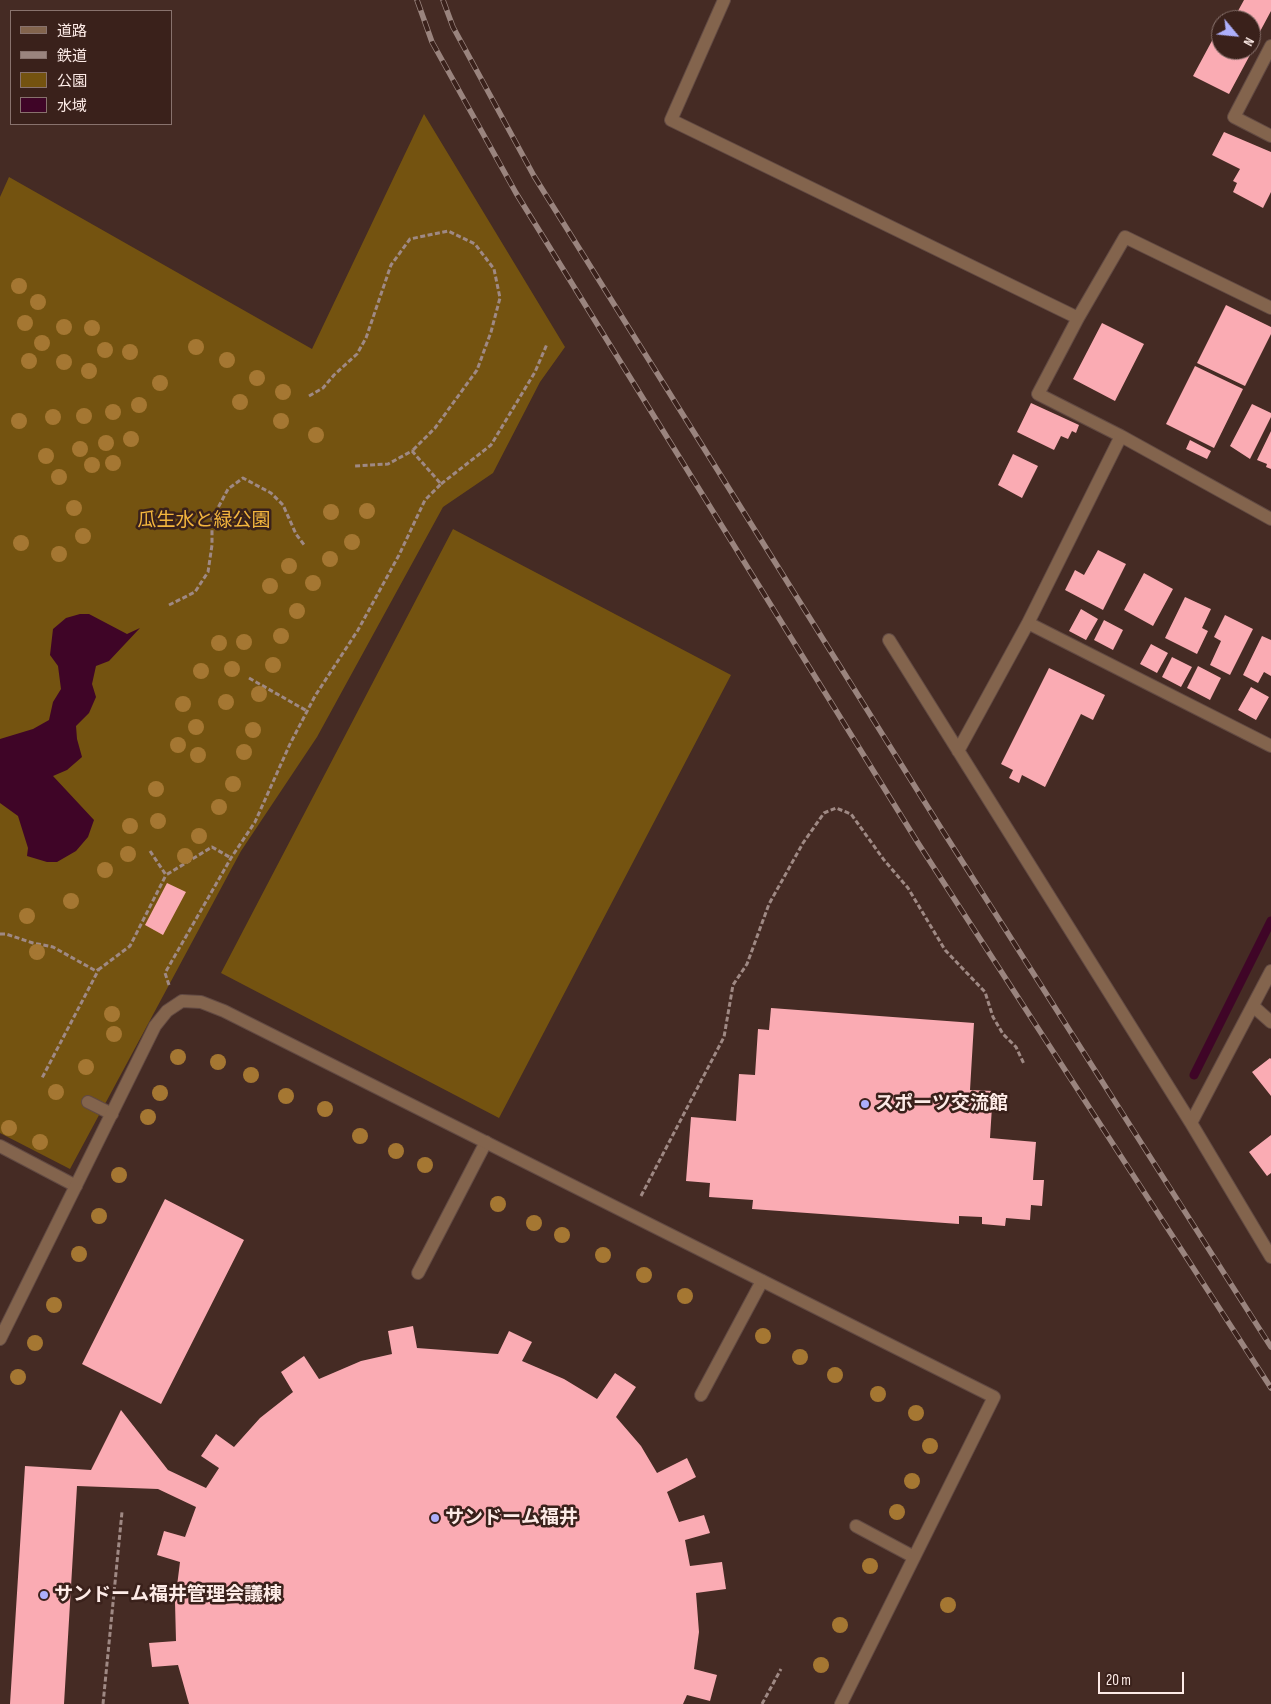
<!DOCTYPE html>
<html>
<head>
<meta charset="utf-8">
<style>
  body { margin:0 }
  #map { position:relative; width:1271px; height:1704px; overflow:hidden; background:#452b24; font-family:"Sofia Sans Condensed","Noto Sans JP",sans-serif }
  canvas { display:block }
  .legend { position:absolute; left:10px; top:10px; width:162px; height:115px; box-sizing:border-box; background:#3a211b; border:1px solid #88726d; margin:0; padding:6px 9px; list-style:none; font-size:15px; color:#fdebe7 }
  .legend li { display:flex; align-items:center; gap:10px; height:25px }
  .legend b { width:25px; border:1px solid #88726d }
  .north { position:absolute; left:1211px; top:10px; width:50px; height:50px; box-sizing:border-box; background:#3a211b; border:1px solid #88726d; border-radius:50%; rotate:118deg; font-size:14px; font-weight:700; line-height:20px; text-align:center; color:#fdebe7 }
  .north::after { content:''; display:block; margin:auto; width:18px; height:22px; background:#adaffb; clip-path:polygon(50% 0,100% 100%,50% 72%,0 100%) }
  .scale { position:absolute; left:1098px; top:1672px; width:86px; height:22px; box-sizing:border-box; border:2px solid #fdebe7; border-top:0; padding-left:6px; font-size:15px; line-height:18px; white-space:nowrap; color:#fdebe7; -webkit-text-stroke:4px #3a211b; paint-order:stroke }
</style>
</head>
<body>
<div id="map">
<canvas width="1271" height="1704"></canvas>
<ul class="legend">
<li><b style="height:6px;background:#83644d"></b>道路</li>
<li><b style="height:6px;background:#9a847e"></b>鉄道</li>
<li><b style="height:14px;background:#745310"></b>公園</li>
<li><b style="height:14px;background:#3f0527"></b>水域</li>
</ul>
<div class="north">N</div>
<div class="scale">20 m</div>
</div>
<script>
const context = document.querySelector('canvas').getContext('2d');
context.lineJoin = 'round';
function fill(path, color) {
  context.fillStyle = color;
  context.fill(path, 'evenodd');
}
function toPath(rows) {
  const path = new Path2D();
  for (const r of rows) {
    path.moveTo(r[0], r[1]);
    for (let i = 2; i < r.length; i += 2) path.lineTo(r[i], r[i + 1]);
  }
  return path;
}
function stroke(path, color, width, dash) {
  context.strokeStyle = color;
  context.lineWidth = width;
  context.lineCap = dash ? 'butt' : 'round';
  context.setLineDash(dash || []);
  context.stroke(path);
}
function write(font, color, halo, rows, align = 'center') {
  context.font = font + ' "Sofia Sans Condensed","Noto Sans JP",sans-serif';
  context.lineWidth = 5;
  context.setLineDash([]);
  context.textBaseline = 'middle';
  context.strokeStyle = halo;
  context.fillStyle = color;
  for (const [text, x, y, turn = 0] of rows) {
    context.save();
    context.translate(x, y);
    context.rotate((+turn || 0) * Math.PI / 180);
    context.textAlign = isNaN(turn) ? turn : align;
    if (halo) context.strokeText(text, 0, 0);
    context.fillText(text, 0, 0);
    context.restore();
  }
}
const green = toPath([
  [424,114,565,347,540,382,493,473,443,507,317,737,241,851,70,1169,0,1133,0,197,9,177,312,349],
  [453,529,731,675,499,1118,221,973]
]);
const water = toPath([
  [80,614,89,614,127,634,140,628,109,661,96,666,92,684,96,697,89,713,76,726,77,739,82,757,67,770,53,776,94,820,88,837,76,851,57,862,47,862,27,856,28,848,18,816,0,803,0,739,33,729,49,720,53,702,61,689,58,666,50,655,53,629,66,618]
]);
const stream = toPath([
  [1194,1075,1271,921]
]);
const building = toPath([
  [1244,0,1271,0,1271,11,1256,39,1258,40,1229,94,1193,76,1221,24,1221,50,1251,50,1251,20,1233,20],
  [1224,132,1271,152,1271,192,1263,208,1233,192,1237,183,1233,181,1240,169,1212,155],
  [1226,305,1271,327,1271,334,1245,386,1197,363],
  [1102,323,1144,344,1115,401,1073,379],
  [1195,366,1243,389,1214,448,1166,424],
  [1031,403,1079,425,1076,433,1072,431,1068,439,1061,436,1054,450,1017,432],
  [1252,404,1271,413,1271,417,1250,459,1230,446],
  [1271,431,1271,469,1266,467,1267,464,1257,460],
  [1190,440,1211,451,1207,459,1186,449],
  [1013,454,1038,466,1022,498,998,485],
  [1098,550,1126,564,1103,610,1065,590,1075,570,1084,575],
  [1144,573,1173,589,1153,626,1124,610],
  [1185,597,1211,609,1202,628,1208,631,1197,654,1165,638],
  [1081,609,1098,619,1086,640,1069,631],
  [1225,615,1253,629,1230,675,1210,665,1221,641,1214,637],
  [1104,620,1123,630,1113,650,1094,640],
  [1262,636,1271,640,1271,676,1264,672,1258,683,1243,675],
  [1151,644,1168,653,1157,673,1140,664],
  [1172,657,1192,667,1181,687,1162,677],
  [1198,666,1221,678,1210,700,1187,688],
  [1049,668,1105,695,1093,720,1081,714,1045,787,1022,775,1019,783,1009,778,1013,770,1001,764],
  [1251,687,1269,697,1256,720,1238,710],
  [167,883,186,892,163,935,145,925],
  [771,1008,974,1023,970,1090,993,1091,990,1138,1036,1142,1033,1180,1044,1180,1042,1206,1031,1205,1030,1220,1006,1218,1005,1226,982,1224,982,1217,959,1216,959,1224,752,1209,753,1200,709,1197,710,1183,686,1181,691,1117,736,1121,739,1074,755,1075,758,1029,769,1030],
  [1270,1058,1271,1059,1271,1096,1252,1072],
  [1271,1135,1271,1173,1267,1176,1249,1152],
  [165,1199,244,1240,161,1404,82,1364],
  [413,1326,417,1348,498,1354,509,1331,532,1342,522,1361,564,1379,597,1399,615,1373,636,1387,616,1417,641,1446,657,1473,687,1458,696,1477,667,1492,679,1522,704,1515,710,1533,685,1540,690,1566,722,1562,726,1589,696,1593,699,1632,694,1669,717,1675,710,1701,687,1695,683,1704,189,1704,178,1665,152,1667,149,1643,176,1641,175,1602,180,1562,157,1555,164,1531,185,1537,196,1507,158,1489,77,1486,64,1704,10,1704,25,1466,91,1470,121,1410,168,1470,206,1488,219,1468,201,1456,216,1434,234,1447,260,1418,293,1392,281,1372,304,1356,319,1379,361,1361,392,1354,388,1331]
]);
const path = toPath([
  [309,396,323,388,334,375,357,354,366,338,391,265,410,239,448,231,475,244,494,269,500,298,491,332,477,370,435,428,412,451],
  [441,484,491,445,535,372,547,344],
  [169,605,195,592,208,572,212,545,212,519,228,489,243,478,271,493,283,505,296,534,305,546],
  [249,678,307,711],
  [150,851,166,875,212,847,231,858],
  [0,934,6,934,33,943,53,947,96,971,99,969,42,1078],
  [98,970,130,946,166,875],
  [169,985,165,973,231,858,255,822,290,744,315,696,358,630,399,555,425,500,441,484,412,451,388,464,354,466],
  [641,1196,724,1037,733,985,747,964,769,904,803,843,824,813,836,808,851,814,884,860,908,888,945,950,985,992,993,1017,1003,1034,1016,1047,1024,1064],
  [103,1704,122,1512],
  [762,1704,781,1669]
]);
const service = toPath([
  [418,1273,486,1142],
  [701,1395,762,1281],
  [856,1526,914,1557]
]);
const minor = toPath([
  [724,0,671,120,1078,318],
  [1271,46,1234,117,1271,136],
  [1271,308,1125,237,1078,318,1038,394,1121,436,1271,519],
  [1121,436,1028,623,1271,746],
  [889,640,1191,1123,1271,1257],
  [958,751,1028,623],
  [1253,1006,1271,1022],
  [88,1102,112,1114],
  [1191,1123,1271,971],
  [0,1146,76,1186]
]);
const tertiary = toPath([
  [0,1339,155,1026,167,1011,182,1001,201,1002,224,1011,994,1397,841,1704]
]);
const rail = toPath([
  [417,0,432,42,516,193,918,843,1271,1388],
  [443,0,453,27,534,176,939,825,1271,1347]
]);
const trees = [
  [19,286],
  [38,302],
  [25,323],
  [64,327],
  [92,328],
  [42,343],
  [196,347],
  [105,350],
  [130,352],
  [227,360],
  [29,361],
  [64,362],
  [89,371],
  [257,378],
  [160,383],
  [283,392],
  [240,402],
  [139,405],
  [113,412],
  [84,416],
  [53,417],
  [19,421],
  [281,421],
  [316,435],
  [131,439],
  [106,443],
  [80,449],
  [46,456],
  [113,463],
  [92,465],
  [59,477],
  [74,508],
  [367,511],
  [331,512],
  [83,536],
  [352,542],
  [21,543],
  [59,554],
  [330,559],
  [289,566],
  [313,583],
  [270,586],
  [297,611],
  [281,636],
  [244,642],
  [219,643],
  [273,665],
  [232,669],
  [201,671],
  [259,694],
  [226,702],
  [183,704],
  [196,727],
  [253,730],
  [178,745],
  [244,752],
  [198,755],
  [233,784],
  [156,789],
  [219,807],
  [158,821],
  [130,826],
  [199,836],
  [128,854],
  [185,856],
  [105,870],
  [71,901],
  [27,916],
  [37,952],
  [112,1014],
  [114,1034],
  [178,1057],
  [218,1062],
  [86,1067],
  [251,1075],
  [56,1092],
  [160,1093],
  [286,1096],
  [325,1109],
  [148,1117],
  [9,1128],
  [360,1136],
  [40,1142],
  [396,1151],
  [425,1165],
  [119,1175],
  [498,1204],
  [99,1216],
  [534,1223],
  [562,1235],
  [79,1254],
  [603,1255],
  [644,1275],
  [685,1296],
  [54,1305],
  [763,1336],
  [35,1343],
  [800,1357],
  [835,1375],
  [18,1377],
  [878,1394],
  [916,1413],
  [930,1446],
  [912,1481],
  [897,1512],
  [870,1566],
  [948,1605],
  [840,1625],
  [821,1665]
];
const markers = [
  [865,1104,5,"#adaffb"],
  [435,1518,5,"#adaffb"],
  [44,1595,5,"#adaffb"]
];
const parkNames = [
  ["瓜生水と緑公園",204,521]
];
const poiNames = [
  ["スポーツ交流館",875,1104],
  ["サンドーム福井",445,1518],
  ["サンドーム福井管理会議棟",54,1595]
];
fill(green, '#745310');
fill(water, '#3f0527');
stroke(stream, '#3f0527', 9);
fill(building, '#faabb3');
stroke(service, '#624a43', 14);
stroke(minor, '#624a43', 14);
stroke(tertiary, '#624a43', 14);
stroke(path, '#9f8984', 3, [5, 2.5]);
stroke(service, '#83644d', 12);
stroke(minor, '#83644d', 12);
stroke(tertiary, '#83644d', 12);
stroke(rail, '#9a847e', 5.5);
stroke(rail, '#3a211b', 4, [11]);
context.fillStyle = '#a57732';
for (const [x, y] of trees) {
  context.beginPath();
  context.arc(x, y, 8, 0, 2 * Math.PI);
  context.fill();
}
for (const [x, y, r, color] of markers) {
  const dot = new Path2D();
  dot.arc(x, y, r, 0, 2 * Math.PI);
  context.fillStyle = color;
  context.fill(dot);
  stroke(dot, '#3a211b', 2);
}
write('19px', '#f4b63e', '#3a211b', parkNames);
write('bold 19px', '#fdebe7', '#3a211b', poiNames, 'left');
</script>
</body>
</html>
